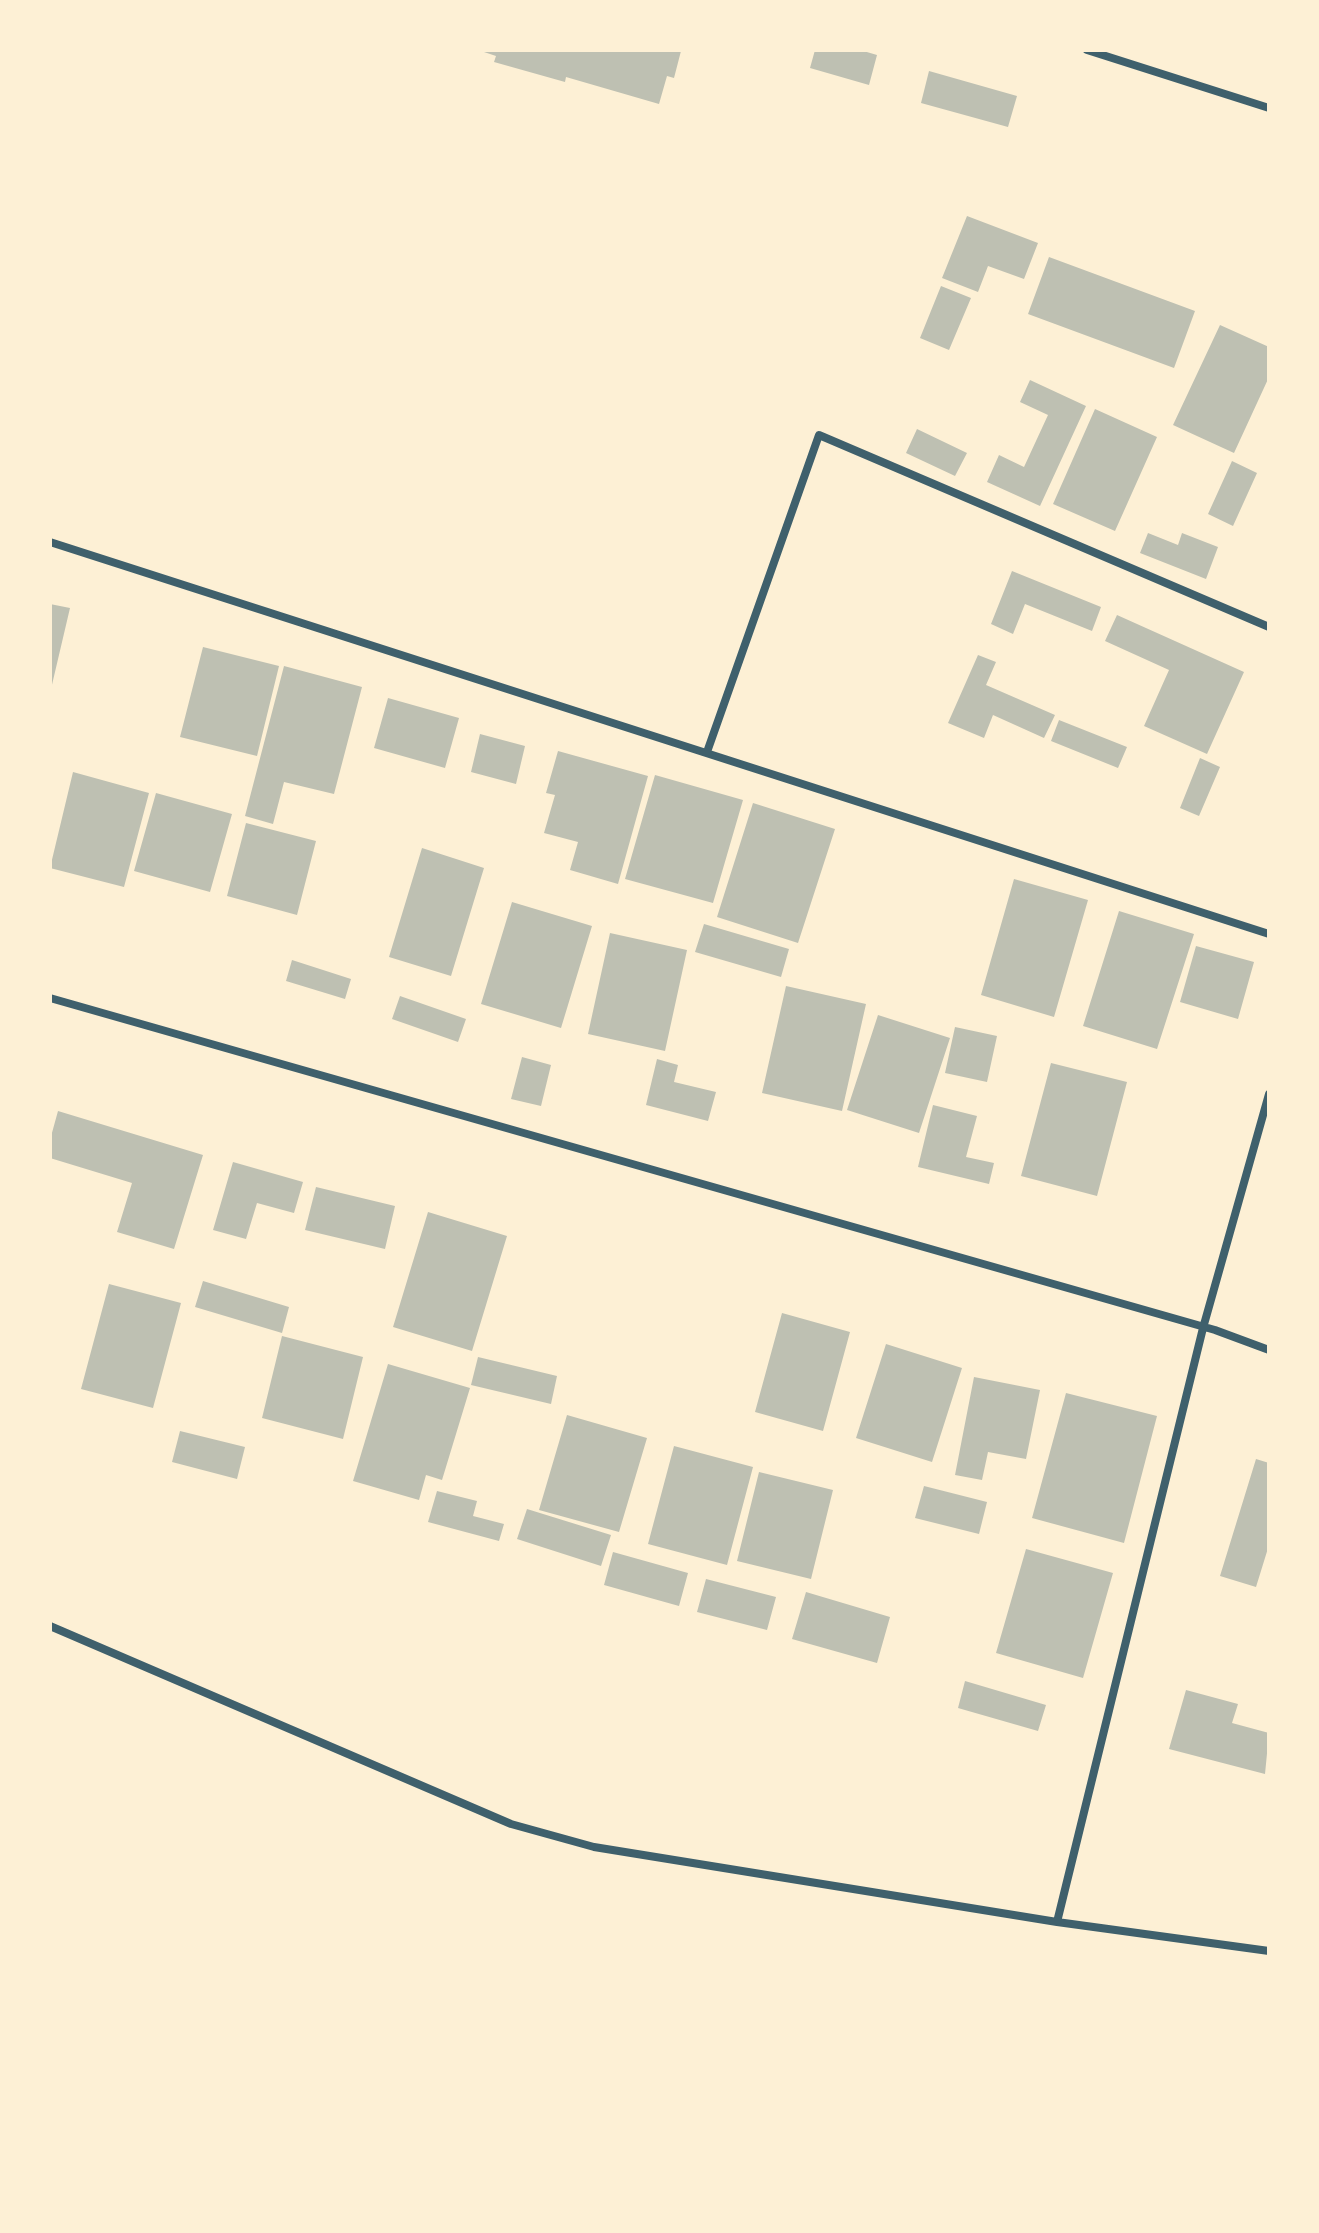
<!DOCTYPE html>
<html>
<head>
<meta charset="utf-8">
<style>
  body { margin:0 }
  #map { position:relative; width:1319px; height:2233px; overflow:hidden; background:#fdf0d5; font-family:"Nunito Sans",sans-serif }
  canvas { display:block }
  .frame { position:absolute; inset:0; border:52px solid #fdf0d5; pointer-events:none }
</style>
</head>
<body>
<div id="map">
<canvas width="1319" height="2233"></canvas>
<div class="frame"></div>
</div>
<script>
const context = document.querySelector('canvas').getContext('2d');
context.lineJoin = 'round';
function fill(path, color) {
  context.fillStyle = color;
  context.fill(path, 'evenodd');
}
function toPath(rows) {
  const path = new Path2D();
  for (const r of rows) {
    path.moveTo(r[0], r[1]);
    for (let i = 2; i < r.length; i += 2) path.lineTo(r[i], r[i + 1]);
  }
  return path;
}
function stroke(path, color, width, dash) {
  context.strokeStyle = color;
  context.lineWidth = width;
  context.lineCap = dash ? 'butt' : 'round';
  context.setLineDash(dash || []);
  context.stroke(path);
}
const building = toPath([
  [478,50,679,50,681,51,674,78,667,76,659,104,566,77,565,82,494,62,496,56],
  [815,50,860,50,877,55,869,85,810,68],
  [929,71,1017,96,1008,127,921,103],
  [967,216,1038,243,1024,279,988,266,978,292,942,278],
  [1049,257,1195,311,1174,368,1028,314],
  [941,286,971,298,949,350,920,338],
  [1220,325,1269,347,1269,377,1234,453,1173,425],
  [1030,380,1086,406,1040,506,987,482,999,455,1024,467,1048,415,1020,402],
  [1095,409,1157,437,1115,531,1053,504],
  [917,429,967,453,955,476,906,453],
  [1232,461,1257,473,1233,526,1208,514],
  [1148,533,1178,545,1182,533,1218,547,1206,579,1140,553],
  [1012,571,1101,607,1092,631,1025,604,1013,634,991,624],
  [50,604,70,608,51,689,50,688],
  [1117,615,1244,672,1207,754,1144,726,1169,670,1105,641],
  [203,647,279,666,257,756,180,737],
  [978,655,996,662,986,685,1055,715,1044,738,993,715,984,738,948,723],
  [284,666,362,687,334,794,284,782,273,824,245,816],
  [388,698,459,718,445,768,374,748],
  [1059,720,1127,747,1118,768,1051,741],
  [480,734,525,746,516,784,471,772],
  [558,751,648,776,618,884,570,870,578,842,544,833,555,795,546,793],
  [1200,758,1220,767,1199,816,1180,808],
  [73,772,149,793,124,887,50,868],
  [655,775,743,800,713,903,625,879],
  [156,793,232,814,210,892,134,871],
  [753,803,835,829,798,943,717,917],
  [246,823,316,841,297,915,227,896],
  [422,848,484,868,451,976,389,957],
  [1014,879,1088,900,1054,1017,981,995],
  [512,902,592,926,561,1028,481,1004],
  [1119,911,1194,934,1157,1049,1083,1026],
  [704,924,789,949,781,977,695,952],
  [610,933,687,950,665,1051,588,1034],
  [1196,946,1254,962,1238,1019,1180,1002],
  [292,960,351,979,345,999,286,981],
  [786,986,866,1004,842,1111,762,1093],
  [400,996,466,1019,458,1042,392,1019],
  [878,1015,950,1038,919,1133,847,1110],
  [955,1027,997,1036,987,1082,945,1073],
  [522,1057,551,1065,541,1106,511,1099],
  [657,1059,678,1065,674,1082,716,1092,708,1121,646,1105],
  [1051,1063,1127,1082,1097,1196,1021,1176],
  [933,1105,977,1116,966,1157,994,1163,989,1184,918,1167],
  [58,1111,203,1155,174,1249,117,1232,132,1183,50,1158,50,1140],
  [233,1162,303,1182,294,1213,257,1203,246,1239,213,1230],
  [316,1187,395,1206,385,1249,305,1230],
  [428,1212,507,1236,472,1351,393,1327],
  [203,1281,289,1307,282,1333,195,1307],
  [109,1284,181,1303,153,1408,81,1389],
  [782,1313,850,1332,823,1431,755,1412],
  [282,1336,363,1357,343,1439,262,1418],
  [886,1344,962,1368,932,1462,856,1438],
  [478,1357,557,1376,551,1404,471,1385],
  [388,1364,470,1388,442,1480,426,1475,419,1500,353,1481],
  [974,1377,1040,1390,1026,1459,988,1452,982,1480,955,1475],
  [1066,1393,1157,1416,1124,1543,1032,1518],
  [567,1415,647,1438,619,1532,539,1510],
  [180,1431,245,1447,237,1479,172,1462],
  [674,1446,753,1467,727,1565,648,1544],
  [1256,1459,1269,1463,1269,1545,1256,1587,1220,1576],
  [759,1472,833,1490,811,1579,737,1561],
  [924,1486,987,1502,979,1534,915,1518],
  [437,1491,477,1501,473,1516,504,1524,499,1541,428,1522],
  [527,1509,611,1535,601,1566,517,1539],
  [1026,1549,1113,1573,1083,1678,996,1653],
  [613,1552,688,1573,679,1606,604,1585],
  [706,1579,776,1597,767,1630,697,1612],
  [806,1592,890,1617,877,1663,792,1639],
  [965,1681,1046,1705,1038,1731,958,1708],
  [1186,1690,1238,1704,1232,1723,1269,1733,1265,1774,1169,1749]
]);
const minor = toPath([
  [1087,50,1269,108],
  [50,542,1269,934],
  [707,752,819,435,1269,627],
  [50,998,1215,1330,1269,1350],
  [50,1626,511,1824,594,1847,1057,1922,1269,1951],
  [1057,1922,1203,1328,1269,1094]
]);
fill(building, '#bec0b2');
stroke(minor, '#3f606c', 8);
</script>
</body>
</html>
